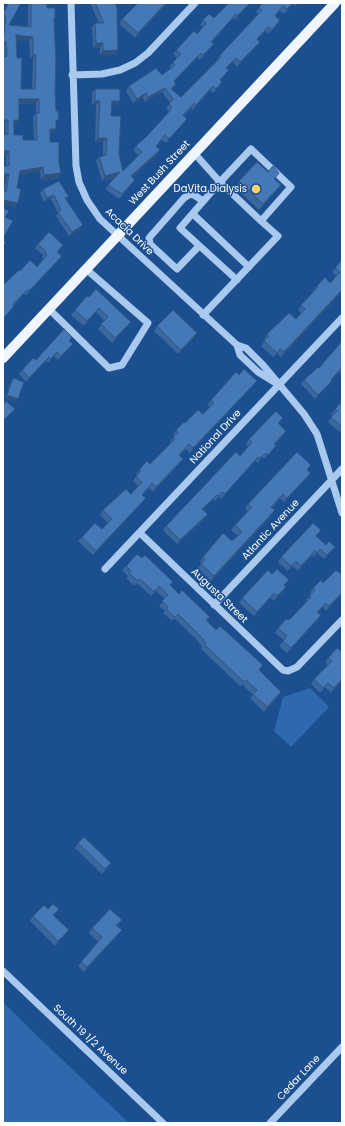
<!DOCTYPE html>
<html>
<head>
<meta charset="utf-8">
<style>
  body { margin:0 }
  #map { position:relative; width:345px; height:1126px; overflow:hidden; background:#1b4f8f; font-family:Poppins,sans-serif }
  canvas { display:block }
  .frame { position:absolute; inset:0; border:4px solid #fff; pointer-events:none }
</style>
</head>
<body>
<div id="map">
<canvas width="345" height="1126"></canvas>
<div class="frame"></div>
</div>
<script>
const context = document.querySelector('canvas').getContext('2d');
context.lineJoin = 'round';
function fill(path, color) {
  context.fillStyle = color;
  context.fill(path, 'evenodd');
}
function toPath(rows) {
  const path = new Path2D();
  for (const r of rows) {
    path.moveTo(r[0], r[1]);
    for (let i = 2; i < r.length; i += 2) path.lineTo(r[i], r[i + 1]);
  }
  return path;
}
function stroke(path, color, width, dash) {
  context.strokeStyle = color;
  context.lineWidth = width;
  context.lineCap = dash ? 'butt' : 'round';
  context.setLineDash(dash || []);
  context.stroke(path);
}
function write(font, color, halo, rows, align = 'center') {
  context.font = font + ' Poppins,sans-serif';
  context.lineWidth = 3;
  context.setLineDash([]);
  context.textBaseline = 'middle';
  context.strokeStyle = halo;
  context.fillStyle = color;
  for (const [text, x, y, turn = 0] of rows) {
    context.save();
    context.translate(x, y);
    context.rotate((+turn || 0) * Math.PI / 180);
    context.textAlign = isNaN(turn) ? turn : align;
    if (halo) context.strokeText(text, 0, 0);
    context.fillText(text, 0, 0);
    context.restore();
  }
}
const green = toPath([
  [310,688,329,707,291,747,274,731,283,697],
  [3,1002,30,1029,129,1123,3,1123]
]);
const minor = toPath([
  [71,3,76,166,79,182,87,200,100,219,237,345],
  [72,75,102,74,120,70,135,63,148,53,195,3],
  [195,154,220,182,261,221,291,187,251,149,220,182,180,228,237,280],
  [193,214,249,267],
  [199,246,177,269,150,244,149,238,184,198,190,194,194,195,203,201],
  [49,309,109,368,122,365,148,323,86,269],
  [203,315,278,236,261,221],
  [279,385,258,372,240,355,237,345,246,348,263,365,304,414,317,434,342,513],
  [140,533,283,670,288,671,297,667,342,620],
  [105,569,342,318],
  [214,605,342,469],
  [3,971,163,1123],
  [270,1123,342,1047]
]);
const major = toPath([
  [3,358,335,3]
]);
const wall = toPath([
  [8,3,21,3,9,25,28,26,28,3,47,3,47,8,54,20,56,129,53,133,50,133,50,142,59,163,61,173,58,178,41,180,40,171,19,175,17,188,15,207,3,205,3,191,4,191,6,179,3,179,3,166,6,166,6,156,3,47,3,13],
  [17,40,29,41,30,59,33,59,32,89,21,89,17,58],
  [36,103,36,113,33,117,34,140,23,140,14,135,14,124,16,124,19,104],
  [92,3,115,3,118,50,115,55,100,55,100,48,93,48,92,27,95,23,99,23,91,5],
  [168,3,135,38,119,24,122,19],
  [251,3,235,20,233,18,212,42,214,44,200,60,197,57,174,82,173,89,172,90,181,97,217,60,220,55,259,14,256,12,263,3,298,3,295,6,292,4,284,14,280,11,275,16,277,25,268,34,265,31,257,39,260,42,257,46,237,67,233,62,226,68,229,70,225,75,220,80,222,82,219,87,213,93,210,90,193,110,191,108,184,116,187,119,184,123,166,143,162,140,156,146,157,155,132,177,135,180,119,199,105,189,116,177,102,181,96,161,99,157,103,156,103,142,95,142,96,105,92,105,92,93,95,89,120,101,117,105,112,105,111,116,119,154,123,171,138,155,133,150,136,146,146,137,167,114,169,111,166,109,170,103,162,92,145,102,143,98,133,103,126,91,129,86,162,75,171,68,169,67,177,58,173,54,176,50,197,34,203,27,200,25,203,20,214,18],
  [268,172,281,185,276,191,259,210,235,187,239,181],
  [43,189,66,200,80,229,69,236,56,216,58,213,51,199,44,202,40,193],
  [38,244,60,249,57,252,59,260,26,295,24,294,14,305,12,310,20,271,37,267,44,259,42,257,43,255,35,248],
  [342,260,342,292,281,357,277,353,273,357,261,346,265,340,264,339,267,334,296,319,301,313,298,310,301,305,314,291,313,291,317,286,330,283,336,276,332,272,335,268],
  [89,297,131,322,128,326,112,343,98,329,104,321,96,312,84,326,71,315,75,310],
  [157,326,194,338,178,354,154,331],
  [70,341,73,344,70,348,58,360,54,356,48,363,46,361,26,382,19,374,22,370,36,360],
  [342,341,342,374,339,372,331,380,329,386,315,399,301,384,304,380,319,368],
  [239,375,257,381,253,385,190,453,186,449,180,455,180,463,153,492,149,488,142,495,146,498,142,503,93,555,78,541,82,537,102,529,108,523,100,515,103,510,131,494,139,487,133,481,137,475,136,474,139,470,150,464,171,443,170,442,174,436,173,435,176,430,185,423,203,414,210,407,207,405,211,400],
  [13,378,16,402,5,398,11,381],
  [342,401,342,434,328,422,333,415,331,414],
  [283,418,279,424,283,436,275,445,272,450,264,459,262,457,257,463,255,461,221,499,219,496,215,501,213,499,203,510,208,514,205,519,177,544,163,530,166,526,240,456,249,447,246,444,249,439],
  [307,470,311,473,307,478,284,502,280,498,272,508,272,515,211,581,198,568,202,563,200,561,203,557,232,541,238,536,231,530,235,525,248,511,245,508,248,504],
  [321,530,316,536,332,551,324,559,317,553,314,557,312,555,298,571,292,566,288,571,278,562,281,557],
  [142,558,173,582,170,585,179,594,210,617,207,621,259,670,278,697,264,712,250,698,253,695,242,684,240,686,201,649,202,647,198,641,174,618,172,621,163,613,165,611,159,606,165,599,156,591,151,596,137,583,134,586,126,578,128,576,122,570,126,566],
  [342,573,342,594,326,611,323,607,318,612,321,615,318,620,287,653,279,646,284,640,275,633,278,628,289,620,307,601,306,600,311,594,310,593,313,588],
  [284,586,283,592,274,601,270,598,254,616,239,603,242,598],
  [337,648,342,681,331,693,325,687,320,693,311,684,314,679,328,665,325,662,328,658],
  [78,843,108,867,102,874,75,848],
  [48,909,56,914,54,915,66,934,55,946,30,921,33,916],
  [122,920,117,926,118,935,84,972,78,966,98,942,89,933,92,928]
]);
const shadedWall = toPath([
  [166,3,168,3,135,38,138,33],
  [250,3,251,3,235,20,238,15],
  [236,14,233,18,208,46,211,42],
  [268,27,265,31,254,43,257,39],
  [16,35,33,37,29,41,13,40],
  [3,42,6,42,3,47],
  [260,42,257,46,237,67,240,62],
  [96,43,103,43,100,48,93,48],
  [214,44,210,48,200,60,203,55],
  [118,50,115,55,100,55,103,51],
  [201,53,197,57,171,86,174,81],
  [33,55,36,55,33,59,30,59],
  [236,58,233,62,223,72,226,68],
  [222,82,219,87,213,93,216,89],
  [213,86,210,90,193,110,196,105],
  [165,88,162,92,145,102,148,97],
  [146,93,143,98,133,103,137,99],
  [19,99,39,99,36,103,16,104],
  [95,101,100,101,96,105,92,105],
  [112,101,120,101,117,105,109,105],
  [187,119,184,123,166,143,169,139],
  [3,120,8,120,5,124,3,124],
  [14,120,19,120,16,124,11,124],
  [50,129,56,129,53,133,47,133],
  [98,138,107,138,103,142,95,142],
  [160,150,157,155,128,181,131,176],
  [3,151,9,151,6,156,3,156],
  [43,167,40,171,17,176,20,171],
  [120,172,117,176,102,181,105,176],
  [61,173,58,178,41,180,44,175],
  [3,174,9,174,6,179,3,179],
  [281,185,276,191,259,210,263,204],
  [54,195,51,199,44,202,47,198],
  [3,200,18,203,15,207,3,205],
  [83,225,80,229,69,236,72,232],
  [62,256,59,260,26,295,29,291],
  [27,290,24,294,10,308,13,304],
  [342,290,342,292,281,357,284,352],
  [99,308,96,312,84,326,87,321],
  [131,322,128,326,112,343,115,338],
  [197,333,194,338,178,354,181,350],
  [73,344,70,348,58,360,61,356],
  [49,357,46,361,26,382,29,378],
  [257,381,253,385,190,453,193,448],
  [332,381,329,386,315,399,318,395],
  [7,395,18,399,16,402,5,398],
  [286,431,283,436,271,449,274,444],
  [258,457,255,461,221,499,225,494],
  [183,459,180,463,153,492,156,487],
  [311,473,307,478,284,502,287,498],
  [217,495,213,499,199,514,202,509],
  [146,498,142,503,93,555,96,551],
  [275,510,272,515,211,581,214,576],
  [208,514,205,519,177,544,180,540],
  [335,547,332,551,324,559,327,555],
  [315,551,312,555,298,571,301,566],
  [286,587,283,592,274,601,277,596],
  [274,593,270,598,254,616,257,612],
  [342,593,342,594,326,611,329,606],
  [326,603,323,607,314,616,317,612],
  [321,615,318,620,287,653,291,648],
  [342,679,342,681,331,693,334,688],
  [281,692,278,697,264,712,267,707],
  [69,930,66,934,55,946,58,941],
  [122,930,118,935,84,972,87,967]
]);
const building = toPath([
  [9,3,21,3,9,25,31,27,31,3,47,3,47,8,55,8,55,18,54,18,56,62,55,89,56,111,58,111,59,120,56,120,56,129,50,129,50,142,59,142,59,163,61,173,44,175,43,167,20,171,17,188,21,189,18,203,3,200,3,191,6,192,9,174,3,174,3,166,9,166,9,151,3,151,3,134,8,135,8,120,3,120,3,57,7,56,6,42,3,42,3,34,4,34,6,16,3,14,9,3],
  [16,35,33,37,33,55,36,55,35,89,21,89,22,58,17,58,16,35],
  [19,99,39,99,39,113,36,113,37,140,23,140,23,135,14,135,14,120,19,120,19,99],
  [95,3,115,3,117,8,118,50,103,51,103,43,96,43,95,23,104,23,95,3],
  [138,3,166,3,138,33,122,19,138,3],
  [229,3,250,3,238,15,236,14,211,42,214,44,203,55,201,53,174,81,176,84,171,89,181,97,221,57,220,55,262,10,259,7,263,3,293,3,287,9,283,6,275,16,280,20,272,30,268,27,257,39,260,42,240,62,236,58,226,68,229,70,220,80,222,82,216,89,213,86,196,105,194,103,183,115,187,119,169,139,165,135,156,146,160,150,131,176,135,180,122,194,108,185,120,172,105,176,99,157,106,155,107,138,98,138,100,101,95,101,95,89,120,89,120,101,112,101,111,116,121,116,119,154,123,171,142,152,136,146,146,137,168,113,172,107,169,104,173,99,165,88,148,97,146,93,137,99,129,86,156,68,162,75,175,65,173,62,181,54,176,50,194,31,197,34,206,23,203,20,209,14,214,18,229,3],
  [257,162,268,172,273,166,279,173,274,179,281,185,263,204,239,181,257,162],
  [59,181,69,197,65,198,83,225,72,232,58,212,61,210,54,195,47,198,43,189,59,181],
  [3,208,9,211,5,217,13,221,3,238,3,208],
  [49,232,63,245,57,252,62,256,29,291,27,290,13,304,14,306,3,319,3,285,19,270,20,271,30,260,37,267,47,255,45,253,46,252,38,244,49,232],
  [3,240,6,242,3,247,3,240],
  [342,260,342,290,284,352,280,349,277,353,264,341,269,336,267,334,289,313,296,319,305,309,301,305,318,287,317,286,325,277,330,283,340,272,335,268,342,260],
  [96,289,131,322,115,338,101,324,108,317,99,308,87,321,75,310,87,296,89,297,96,289],
  [173,310,197,333,181,350,157,326,173,310],
  [64,329,72,337,69,341,73,344,61,356,57,352,51,359,49,357,29,378,22,370,33,358,36,360,64,329],
  [342,341,342,367,331,380,332,381,318,395,304,380,318,367,319,368,342,341],
  [244,369,257,381,193,448,189,444,179,455,183,459,156,487,152,483,142,495,146,498,96,551,82,537,95,523,102,529,112,519,103,510,126,489,131,494,142,482,136,477,141,471,139,470,147,461,150,464,175,439,173,438,178,432,176,430,184,422,185,423,198,410,203,414,214,403,211,400,236,372,239,375,244,369],
  [13,378,24,382,18,399,7,395,13,378],
  [6,401,15,409,3,421,3,405,6,401],
  [342,401,342,427,331,417,337,411,335,409,342,401],
  [276,411,283,418,278,423,286,431,274,444,276,446,268,455,266,453,260,458,258,457,225,494,222,492,218,496,217,495,202,509,208,514,180,540,166,526,236,452,240,456,252,442,249,439,276,411],
  [297,452,311,465,307,470,311,473,287,498,283,494,271,507,275,510,214,576,201,564,205,559,203,557,223,533,232,541,242,532,235,525,252,507,248,504,297,452],
  [313,523,321,530,316,536,326,545,329,541,335,547,327,555,320,549,317,553,315,551,301,566,296,561,291,566,281,557,313,523],
  [137,554,142,558,145,555,173,582,170,585,179,594,182,590,210,617,206,620,216,630,220,626,263,665,259,670,281,692,267,707,253,694,257,690,246,680,244,682,204,644,206,643,201,637,178,614,175,617,166,609,168,607,162,601,168,595,159,586,154,592,140,579,138,581,129,573,131,571,126,566,137,554],
  [277,569,289,580,284,585,286,587,277,596,274,593,257,612,242,598,268,570,272,574,277,569],
  [336,570,341,574,342,573,342,593,329,606,326,603,317,612,321,615,291,648,283,641,287,636,278,628,286,619,289,620,311,597,309,596,315,590,313,588,321,580,323,583,336,570],
  [337,648,341,651,342,650,342,679,334,688,328,683,323,688,314,679,332,661,328,658,337,648],
  [84,837,111,863,105,869,78,843,84,837],
  [53,904,59,909,53,915,69,930,58,941,33,916,44,905,48,909,53,904],
  [110,909,122,920,116,925,122,930,87,967,81,962,102,937,92,928,110,909]
]);
const markers = [
  [256,189,5,"#ffd166"]
];
const streetNames = [
  ["West Bush Street",160,173,-47],
  ["Acacia Drive",129,232,44],
  ["National Drive",216,437,-47],
  ["Atlantic Avenue",271,530,-47],
  ["Augusta Street",219,596,44],
  ["South 19 1/2 Avenue",90,1040,43],
  ["Cedar Lane",299,1078,-47]
];
const poiNames = [
  ["DaVita Dialysis",247,189]
];
fill(green, '#2e69ad');
stroke(minor, '#a9c9ee', 7);
stroke(major, '#f0f6ff', 10);
fill(wall, '#3a679d');
fill(shadedWall, '#305480');
fill(building, '#4478b7');
stroke(building, '#305480', 1);
for (const [x, y, r, color] of markers) {
  const dot = new Path2D();
  dot.arc(x, y, r, 0, 2 * Math.PI);
  context.fillStyle = color;
  context.fill(dot);
  stroke(dot, '#1b4f8f', 1.5);
}
write('10px', '#fff', '#1b4f8f', streetNames);
write('10px', '#fff', '#1b4f8f', poiNames, 'right');
</script>
</body>
</html>
